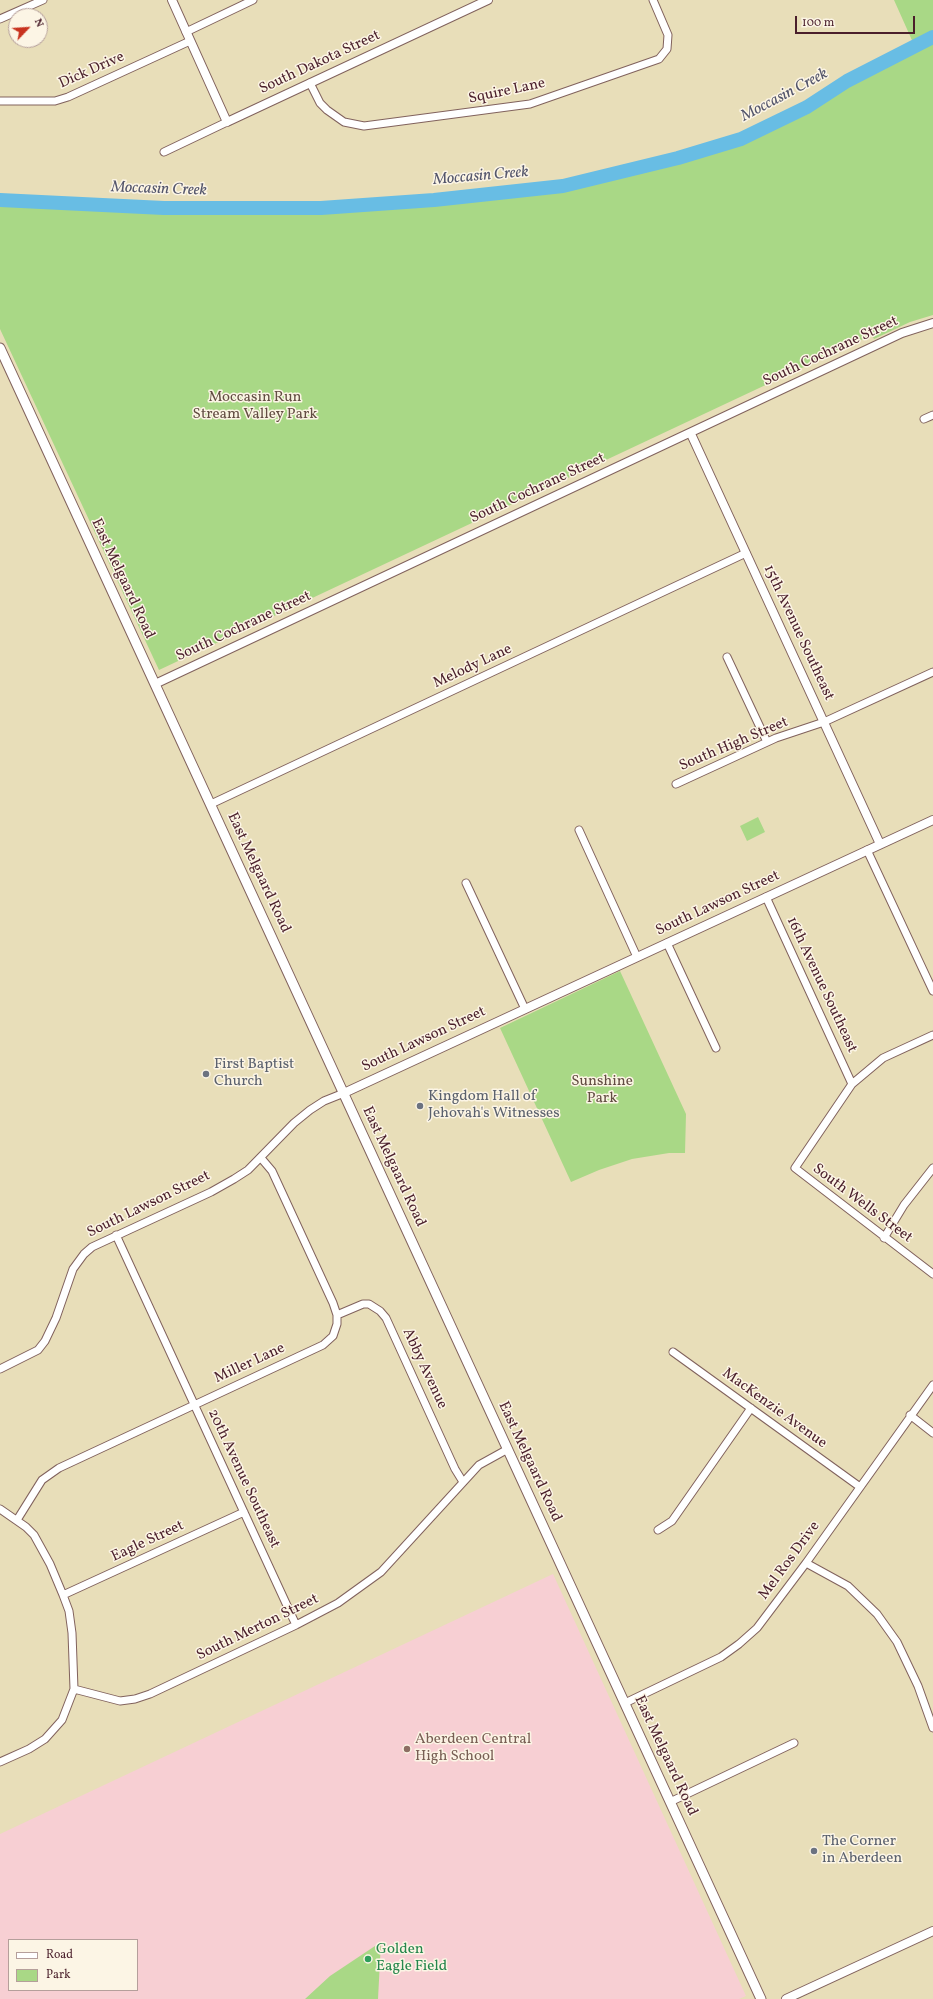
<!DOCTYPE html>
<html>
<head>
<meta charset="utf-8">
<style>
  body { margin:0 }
  #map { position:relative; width:933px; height:1999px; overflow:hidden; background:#e8deb9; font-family:Vollkorn,serif }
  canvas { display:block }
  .legend { position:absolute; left:8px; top:1939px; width:130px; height:52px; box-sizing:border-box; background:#fcf5e5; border:1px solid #b59f9b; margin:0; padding:5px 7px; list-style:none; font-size:12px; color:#4a1f2b }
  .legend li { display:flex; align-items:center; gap:8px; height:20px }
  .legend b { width:20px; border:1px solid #b59f9b }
  .north { position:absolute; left:8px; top:8px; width:40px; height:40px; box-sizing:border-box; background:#fcf5e5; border:1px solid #b59f9b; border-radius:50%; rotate:65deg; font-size:11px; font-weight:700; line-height:16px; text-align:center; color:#4a1f2b }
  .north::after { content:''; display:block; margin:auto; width:14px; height:18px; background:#c8321e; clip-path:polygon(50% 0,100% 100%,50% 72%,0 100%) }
  .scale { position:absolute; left:795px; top:16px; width:120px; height:18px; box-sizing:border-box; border:2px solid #4a1f2b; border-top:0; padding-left:5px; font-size:12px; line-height:14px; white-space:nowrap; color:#4a1f2b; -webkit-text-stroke:3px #fcf5e5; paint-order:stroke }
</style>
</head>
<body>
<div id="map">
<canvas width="933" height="1999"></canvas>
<ul class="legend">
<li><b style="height:5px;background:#fff"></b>Road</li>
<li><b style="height:11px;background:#a9d886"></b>Park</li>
</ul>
<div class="north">N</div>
<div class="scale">100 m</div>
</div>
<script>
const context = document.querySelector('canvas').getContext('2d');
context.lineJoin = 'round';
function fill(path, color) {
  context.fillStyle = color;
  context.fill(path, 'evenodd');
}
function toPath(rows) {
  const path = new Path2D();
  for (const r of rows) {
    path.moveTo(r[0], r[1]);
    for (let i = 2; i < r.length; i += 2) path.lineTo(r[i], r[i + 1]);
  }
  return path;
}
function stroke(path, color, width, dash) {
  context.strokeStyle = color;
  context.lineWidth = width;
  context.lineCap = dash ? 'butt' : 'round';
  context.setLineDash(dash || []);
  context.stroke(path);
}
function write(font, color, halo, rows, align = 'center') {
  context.font = font + ' Vollkorn,serif';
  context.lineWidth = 3;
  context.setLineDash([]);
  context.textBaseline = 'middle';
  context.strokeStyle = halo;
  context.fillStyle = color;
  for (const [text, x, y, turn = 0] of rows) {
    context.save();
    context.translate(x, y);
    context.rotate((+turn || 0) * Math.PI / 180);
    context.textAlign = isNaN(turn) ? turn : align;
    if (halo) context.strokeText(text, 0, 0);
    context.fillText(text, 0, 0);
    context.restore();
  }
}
const built = toPath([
  [553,1574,746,1996,739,1999,0,1999,0,1834],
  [9,1940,137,1940,137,1990,9,1990]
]);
const green = toPath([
  [894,0,933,0,933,315,910,322,874,339,872,335,159,670,0,329,0,200,164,208,321,208,434,200,563,186,678,158,741,139,807,107,847,81,915,47],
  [758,817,765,832,747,841,740,826],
  [620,971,686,1114,685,1153,669,1153,632,1159,599,1170,571,1182,500,1028],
  [381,1942,378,1999,305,1999,330,1976]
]);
const river = toPath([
  [0,200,164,208,321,208,434,200,563,186,678,158,741,139,807,107,847,81,933,37]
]);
const minor = toPath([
  [0,19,43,0],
  [186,32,253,0],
  [310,83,320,103,327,110,344,122,364,126,530,104,659,59,667,49,668,35,653,0],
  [0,101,55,101,68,97,190,41],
  [164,152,227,122],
  [924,419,933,415],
  [727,657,767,742],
  [676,784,776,738,824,722,933,672],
  [211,804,746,553],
  [579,830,637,957],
  [867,850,933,991],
  [466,883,525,1009],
  [766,897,852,1084],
  [667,943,716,1048],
  [933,1035,883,1058,852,1084,795,1168,933,1274],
  [116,1235,296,1625],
  [884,1238,904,1205,933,1168],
  [337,1315,363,1304,369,1304,380,1311,386,1318,455,1469,463,1482],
  [673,1352,860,1487],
  [0,1369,38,1350,45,1341,56,1318,73,1269,84,1254,92,1247,211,1192,234,1179,248,1170,294,1123,310,1110,324,1101,344,1093],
  [910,1415,933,1433],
  [0,1509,26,1527,34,1535,50,1564,63,1595,69,1611,72,1633,74,1689],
  [17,1520,42,1480,59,1468,323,1345,333,1336,337,1324,337,1315,333,1303,272,1171,261,1158],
  [658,1530,672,1521,751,1408],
  [806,1563,848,1586,877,1614,897,1642,918,1686,933,1728],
  [63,1595,244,1512],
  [625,1703,721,1657,739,1644,757,1628,806,1563,933,1385],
  [0,1762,29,1749,45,1739,62,1720,74,1689,120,1701,135,1699,150,1694,296,1625,338,1603,381,1572,479,1465,508,1449],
  [670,1802,794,1743]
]);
const tertiary = toPath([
  [172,0,227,122,488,0],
  [691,434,880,844],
  [155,684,902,333,933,323],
  [344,1093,933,820],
  [786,1999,933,1931]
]);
const secondary = toPath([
  [0,348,761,1999]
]);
const markers = [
  [206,1074,4,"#6b7280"],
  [420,1106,4,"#6b7280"],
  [407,1749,4,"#8d6e63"],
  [814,1851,4,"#6b7280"],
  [368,1959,4,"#2e9e5b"]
];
const streetNames = [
  ["South Dakota Street",320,63,-25],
  ["Dick Drive",92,71,-24],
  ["Squire Lane",507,92,-12],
  ["South Cochrane Street",831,352,-25],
  ["South Cochrane Street",538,489,-25],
  ["East Melgaard Road",122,579,65],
  ["South Cochrane Street",244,627,-25],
  ["15th Avenue Southeast",798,633,65],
  ["Melody Lane",473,667,-25],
  ["South High Street",734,745,-23],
  ["East Melgaard Road",258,873,65],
  ["South Lawson Street",718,904,-25],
  ["16th Avenue Southeast",821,985,65],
  ["South Lawson Street",424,1040,-25],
  ["East Melgaard Road",393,1167,65],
  ["South Wells Street",862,1204,37],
  ["South Lawson Street",149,1205,-26],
  ["Miller Lane",250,1364,-25],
  ["Abby Avenue",424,1369,65],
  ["MacKenzie Avenue",774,1409,36],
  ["East Melgaard Road",529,1462,65],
  ["20th Avenue Southeast",243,1479,65],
  ["Eagle Street",148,1542,-25],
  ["Mel Ros Drive",790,1561,-54],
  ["South Merton Street",258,1628,-26],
  ["East Melgaard Road",665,1756,65]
];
const parkNames = [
  ["Moccasin Run",255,398],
  ["Stream Valley Park",255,415],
  ["Sunshine",602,1082],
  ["Park",602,1099]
];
const worshipNames = [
  ["First Baptist",214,1065],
  ["Church",214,1082],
  ["Kingdom Hall of",428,1097],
  ["Jehovah's Witnesses",428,1114],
  ["The Corner",822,1842],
  ["in Aberdeen",822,1859]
];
const educationNames = [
  ["Aberdeen Central",415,1740],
  ["High School",415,1757]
];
const leisureNames = [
  ["Golden",376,1950],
  ["Eagle Field",376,1967]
];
const waterNames = [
  ["Moccasin Creek",785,96,-28],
  ["Moccasin Creek",481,177,-5],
  ["Moccasin Creek",159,190,2]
];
fill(built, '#f7cfd3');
fill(green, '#a9d886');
stroke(river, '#68bde4', 14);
stroke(minor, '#81625d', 9);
stroke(tertiary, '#81625d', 10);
stroke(secondary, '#81625d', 11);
stroke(minor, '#fff', 7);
stroke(tertiary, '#fff', 8);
stroke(secondary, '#fff', 9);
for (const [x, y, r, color] of markers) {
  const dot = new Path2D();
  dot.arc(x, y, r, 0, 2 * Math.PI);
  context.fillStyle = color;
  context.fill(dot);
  stroke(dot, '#fcf5e5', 1.5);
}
write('15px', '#4a1f2b', '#fcf5e5', streetNames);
write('15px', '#624d42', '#fcf5e5', parkNames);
write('15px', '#5b616d', '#fcf5e5', worshipNames, 'left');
write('15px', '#785e54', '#fcf5e5', educationNames, 'left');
write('15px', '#27864d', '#fcf5e5', leisureNames, 'left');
write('italic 16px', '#54566c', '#fcf5e5', waterNames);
</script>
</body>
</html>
